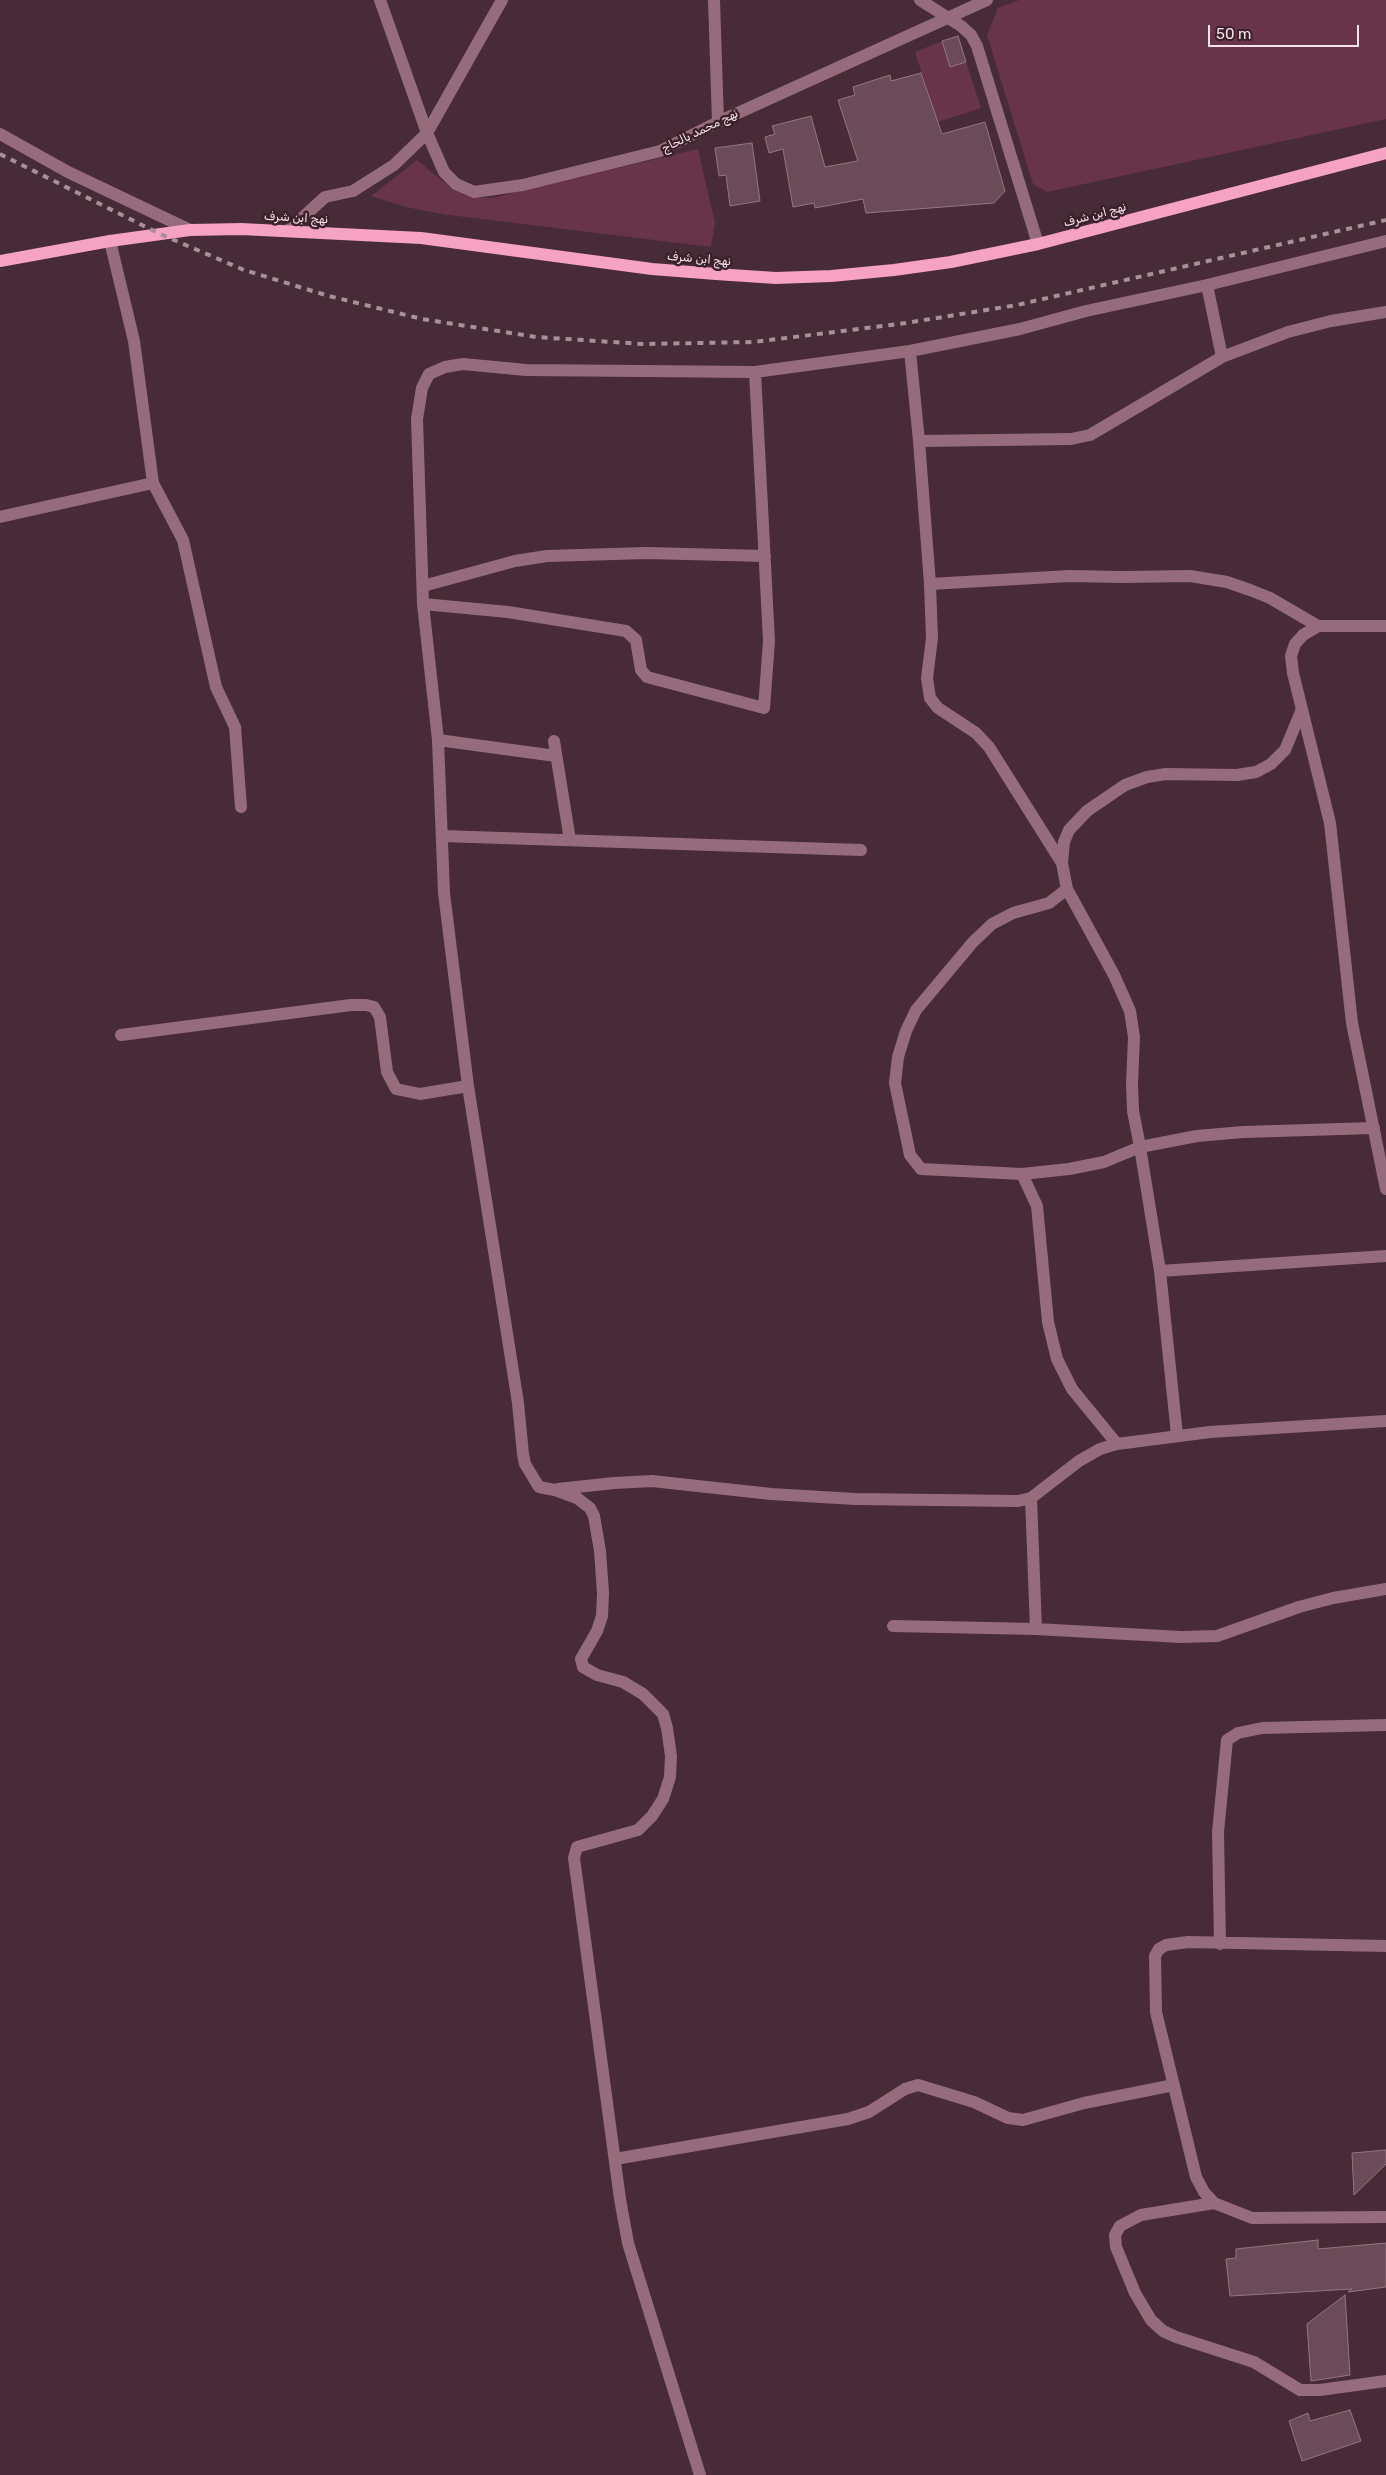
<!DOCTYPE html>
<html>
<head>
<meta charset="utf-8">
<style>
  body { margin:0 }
  #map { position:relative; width:1386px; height:2475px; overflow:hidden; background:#472b37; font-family:Rubik,sans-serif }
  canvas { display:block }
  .scale { position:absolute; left:1208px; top:25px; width:151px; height:22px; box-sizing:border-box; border:2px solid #f7e4ea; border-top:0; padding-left:6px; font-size:15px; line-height:18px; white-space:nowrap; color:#f7e4ea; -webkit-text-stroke:4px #3c212c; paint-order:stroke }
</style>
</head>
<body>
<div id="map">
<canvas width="1386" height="2475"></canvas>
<div class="scale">50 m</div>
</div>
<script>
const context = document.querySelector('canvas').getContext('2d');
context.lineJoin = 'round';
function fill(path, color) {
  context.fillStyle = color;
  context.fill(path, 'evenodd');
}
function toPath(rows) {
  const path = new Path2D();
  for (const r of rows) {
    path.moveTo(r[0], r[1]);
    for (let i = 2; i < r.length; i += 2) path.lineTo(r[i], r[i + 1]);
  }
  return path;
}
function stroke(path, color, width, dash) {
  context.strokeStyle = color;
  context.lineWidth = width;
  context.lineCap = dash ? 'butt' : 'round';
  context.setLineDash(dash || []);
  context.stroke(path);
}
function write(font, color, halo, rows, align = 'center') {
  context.font = font + ' Rubik,Cairo,sans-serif';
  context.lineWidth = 5;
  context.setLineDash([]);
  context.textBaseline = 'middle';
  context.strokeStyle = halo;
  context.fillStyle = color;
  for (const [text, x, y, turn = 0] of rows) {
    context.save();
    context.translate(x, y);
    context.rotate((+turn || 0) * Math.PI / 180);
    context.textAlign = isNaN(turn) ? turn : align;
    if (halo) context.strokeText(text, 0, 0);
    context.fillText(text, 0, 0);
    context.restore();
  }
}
const green = toPath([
  [1019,0,1386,0,1386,119,1047,192,1033,184,987,35,998,8],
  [942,41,950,67,966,62,981,108,938,122,915,52],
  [698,149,715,223,711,247,441,214,406,207,371,196,417,160,451,188,469,197,492,198]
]);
const building = toPath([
  [958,36,966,62,950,67,942,41,958,36],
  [921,73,942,134,985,122,1005,191,994,203,866,213,863,199,815,208,814,203,793,207,783,149,769,153,765,137,775,134,772,126,811,116,825,167,858,161,838,100,855,95,853,87,890,75,891,81,921,73],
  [752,143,760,201,730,206,726,175,719,176,715,148,752,143],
  [1386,2150,1386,2164,1354,2195,1352,2153,1386,2150],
  [1318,2240,1318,2249,1386,2243,1386,2287,1348,2292,1352,2289,1230,2296,1226,2259,1236,2258,1236,2249,1318,2240],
  [1345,2295,1350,2375,1311,2381,1307,2324,1345,2295],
  [1350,2410,1361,2441,1302,2461,1289,2421,1308,2413,1310,2421,1350,2410]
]);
const minor = toPath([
  [380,0,427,133,444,172,456,184,474,192,523,185,660,151,718,122,987,0],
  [714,0,718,122],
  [920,0,961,26,971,35,977,46,1038,244],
  [0,134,68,172,190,230],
  [288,231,325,197,353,191,394,165,427,133,502,0],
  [110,241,134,341,153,483,183,540,216,687,235,727,241,807],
  [1207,285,1222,357],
  [910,351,919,441],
  [0,517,153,483],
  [930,584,1069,576,1122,577,1190,576,1227,582,1250,590,1270,598,1318,626],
  [423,586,515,561,547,556,647,553,765,556],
  [423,604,508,612,626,631,636,640,641,670,647,677,764,708,769,641,755,372],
  [1386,626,1318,626,1303,635,1295,644,1291,656,1293,673,1330,823,1352,1023,1386,1189],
  [438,740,556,756],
  [554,741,570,840],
  [442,836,861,850],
  [1062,863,989,747,976,733,938,708,930,698,927,678,932,638,930,584,919,441,1071,439,1090,435,1222,357,1288,332,1331,321,1386,312],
  [1067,889,1049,903,1013,913,992,924,973,942,916,1010,906,1031,898,1057,895,1083,910,1155,921,1169,1022,1174,1069,1169,1104,1162,1140,1147,1133,1111,1132,1084,1134,1037,1130,1011,1114,975,1067,889,1062,863,1064,842,1069,830,1087,811,1125,785,1147,777,1166,774,1237,775,1256,772,1271,764,1285,750,1302,709],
  [121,1035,351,1005,366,1005,374,1007,380,1017,387,1072,396,1089,420,1094,468,1086],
  [1022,1174,1037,1206,1048,1322,1057,1359,1072,1389,1117,1444],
  [1160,1271,1386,1256],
  [1177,1435,1160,1271,1140,1147,1197,1136,1243,1132,1374,1128],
  [558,1489,614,1483,652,1481,771,1494,855,1499,1018,1501,1031,1498,1079,1461,1100,1449,1117,1444,1210,1432,1386,1421],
  [1031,1498,1036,1629],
  [893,1626,1036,1629,1181,1637,1217,1636,1299,1607,1333,1598,1386,1589],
  [1220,1944,1218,1832,1227,1740,1238,1733,1262,1728,1386,1725],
  [1386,1946,1188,1942,1166,1945,1159,1949,1155,1956,1156,2012,1196,2177,1204,2192,1214,2203,1252,2218,1386,2217],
  [615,2159,848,2119,869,2112,905,2089,918,2085,974,2102,1008,2118,1023,2120,1084,2103,1174,2085],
  [1214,2203,1141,2215,1120,2226,1115,2235,1116,2247,1135,2293,1151,2320,1163,2331,1176,2337,1254,2362,1300,2390,1320,2390,1386,2381],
  [700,2475,628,2243,620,2199,574,1858,577,1847,638,1830,652,1816,663,1799,670,1777,671,1756,667,1728,663,1714,643,1694,623,1682,597,1675,583,1667,581,1659,597,1631,602,1616,603,1593,600,1551,594,1516,590,1508,577,1498,555,1490,539,1487,525,1464,523,1454,518,1403,468,1086,444,893,438,740,423,604,417,419,422,388,429,374,445,367,463,364,526,370,755,372,910,351,1020,329,1086,311,1207,285,1386,241]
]);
const major = toPath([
  [0,261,110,241,190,230,241,229,421,238,652,269,716,274,776,278,831,276,894,270,951,262,1038,244,1386,153]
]);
const rail = toPath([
  [0,154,160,234,244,270,329,296,422,319,536,337,643,344,754,342,906,323,1017,305,1386,220]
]);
const streetNames = [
  ["نهج محمد بالحاج",700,131,-26],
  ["نهج ابن شرف",1095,215,-15],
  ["نهج ابن شرف",296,218,3],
  ["نهج ابن شرف",699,259,5]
];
fill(green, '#67344a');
fill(building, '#6a4b57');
stroke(building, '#967582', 1);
stroke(minor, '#966c7c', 12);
stroke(major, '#f5a2c3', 12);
stroke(rail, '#a79099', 4, [6, 6]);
write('12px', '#f7e4ea', '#3c212c', streetNames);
</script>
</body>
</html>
